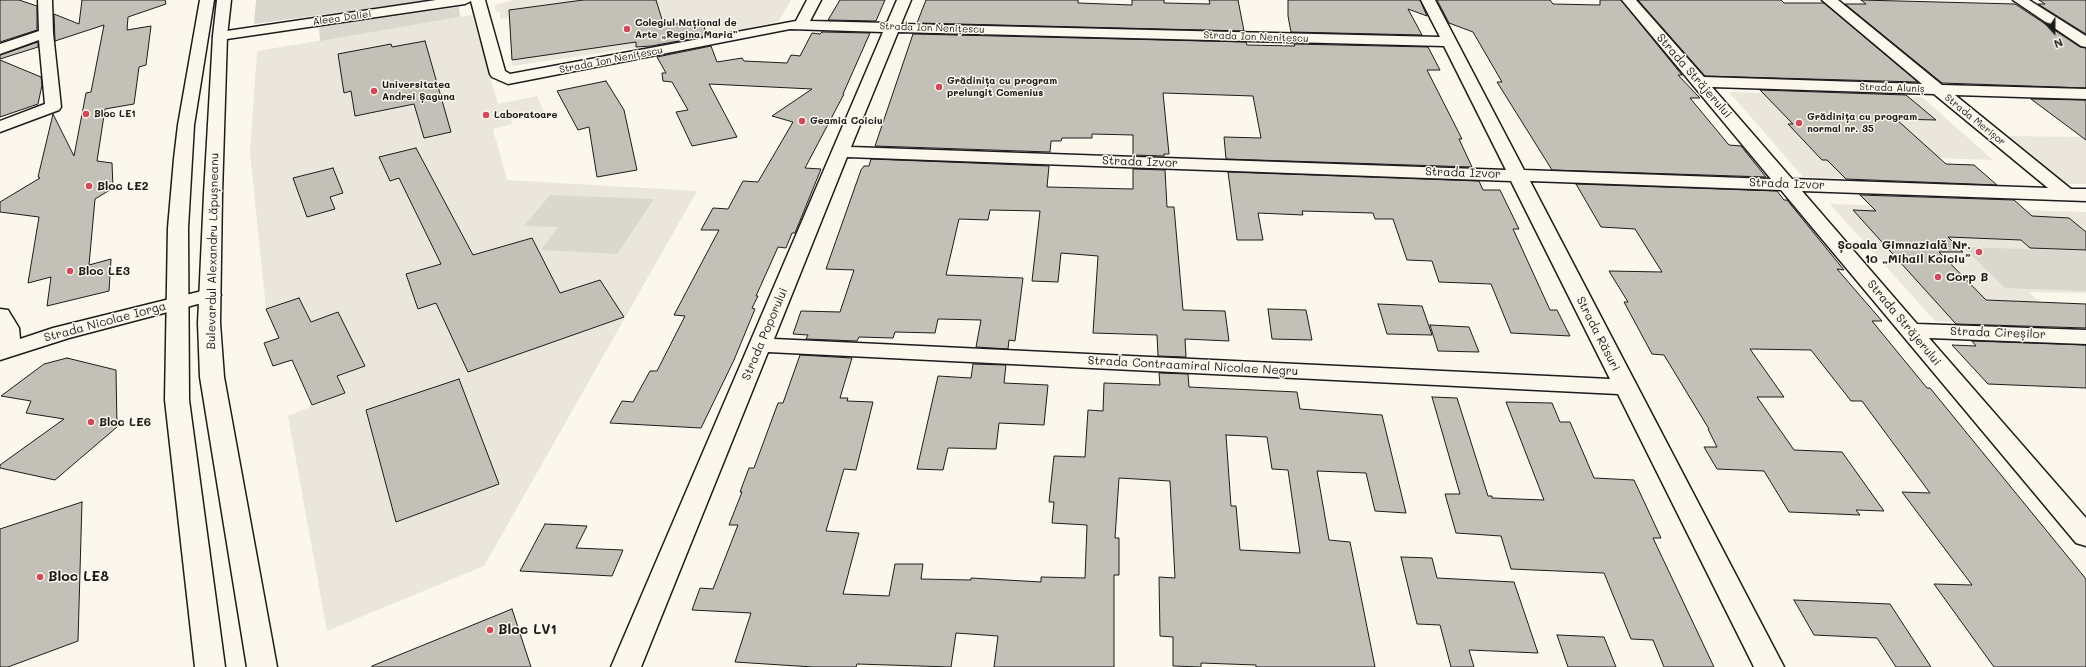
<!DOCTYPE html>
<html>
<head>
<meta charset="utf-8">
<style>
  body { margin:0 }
  #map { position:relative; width:2086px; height:667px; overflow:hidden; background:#fbf7ec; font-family:Mali,sans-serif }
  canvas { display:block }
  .north { position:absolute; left:2034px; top:12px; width:40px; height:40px; -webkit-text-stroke:3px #fbf7ec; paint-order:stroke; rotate:159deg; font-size:11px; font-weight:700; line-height:16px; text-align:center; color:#1c1c1c }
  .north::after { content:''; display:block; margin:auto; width:14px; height:18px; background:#1c1c1c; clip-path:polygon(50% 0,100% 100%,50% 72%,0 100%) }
</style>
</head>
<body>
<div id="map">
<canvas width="2086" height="667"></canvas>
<div class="north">N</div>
</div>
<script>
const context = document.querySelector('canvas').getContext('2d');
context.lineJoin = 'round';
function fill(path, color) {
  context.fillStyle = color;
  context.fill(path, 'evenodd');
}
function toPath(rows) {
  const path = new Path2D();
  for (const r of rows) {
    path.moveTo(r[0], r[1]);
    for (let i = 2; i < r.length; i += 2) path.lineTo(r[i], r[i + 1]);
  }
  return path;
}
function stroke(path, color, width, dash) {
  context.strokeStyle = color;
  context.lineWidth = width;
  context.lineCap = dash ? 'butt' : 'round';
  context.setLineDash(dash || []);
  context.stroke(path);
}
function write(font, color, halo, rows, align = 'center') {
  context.font = font + ' Mali,sans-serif';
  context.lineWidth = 3;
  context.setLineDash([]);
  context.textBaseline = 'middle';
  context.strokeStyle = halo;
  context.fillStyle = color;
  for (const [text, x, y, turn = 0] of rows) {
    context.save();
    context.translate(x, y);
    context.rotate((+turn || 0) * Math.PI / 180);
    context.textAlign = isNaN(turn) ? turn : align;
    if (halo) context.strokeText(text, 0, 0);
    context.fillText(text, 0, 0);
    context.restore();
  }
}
const built = toPath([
  [514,0,791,0,778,22,708,37,512,66,509,18,500,19,500,11,496,12,495,5],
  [472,15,498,104,537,96,544,112,511,119,512,124,493,129,507,180,697,191,484,566,327,631,288,416,345,393,337,376,365,365,338,312,311,322,299,298,266,309,250,152,257,51],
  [1729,92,1922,97,1993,160,1875,156,1885,180,1803,177],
  [2008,136,2086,137,2086,184,2066,184],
  [1830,204,2086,212,2086,293,2029,292,2065,326,1935,321]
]);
const green = toPath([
  [256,0,430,0,254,24],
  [459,7,460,17,320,41,319,27],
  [550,195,654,199,617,254,541,250,558,227,524,226],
  [1963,247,2086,251,2086,291,2005,288]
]);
const building = toPath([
  [0,0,19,0,37,6,37,30,0,42,0,0],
  [82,0,165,0,166,4,128,17,127,30,151,26,146,65,139,67,134,104,105,109,97,161,112,163,113,188,95,199,89,265,111,259,109,291,47,306,51,277,28,283,39,217,0,212,0,202,40,178,38,177,53,114,74,156,86,93,91,92,104,25,55,41,54,14,79,24,82,0],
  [583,0,656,0,664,26,702,20,707,36,651,46,636,47,636,42,512,60,509,10,583,0],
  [840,0,885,0,876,21,828,20,840,0],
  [926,0,1078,0,1078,3,1132,5,1132,0,1164,0,1164,3,1210,4,1209,0,1238,0,1244,31,917,23,926,0],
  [1288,0,1420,0,1427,16,1408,9,1422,35,1291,32,1288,16,1288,0],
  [1437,0,1550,0,1553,4,1600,5,1600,0,1621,0,1682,75,1678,75,1700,98,1690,98,1729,145,1741,146,1766,177,1552,170,1497,82,1502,82,1473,32,1449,23,1437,0],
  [1638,0,1781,0,1784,3,1824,3,1918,82,1705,76,1638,0],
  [1861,0,2015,4,2080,47,2086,48,2086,88,1942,83,1845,4,1866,4,1861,0],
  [2039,0,2086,0,2086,34,2038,4,2045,4,2039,0],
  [822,32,870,33,843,94,844,94,805,168,821,169,795,233,792,233,786,248,778,247,756,296,758,296,752,308,755,309,734,360,701,428,610,423,622,401,633,402,650,371,657,371,685,316,674,315,719,230,701,230,713,208,728,209,743,181,758,182,793,122,772,116,812,89,709,84,737,137,692,146,676,112,688,110,672,82,663,81,662,73,666,73,657,57,711,46,717,62,742,58,744,61,787,63,791,55,800,56,812,33,820,34,822,32],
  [913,34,1246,42,1247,45,1295,46,1294,44,1428,47,1440,70,1427,70,1462,139,1459,139,1472,167,1226,159,1224,137,1261,138,1253,96,1163,93,1169,154,1164,154,1164,156,1133,155,1133,135,1092,134,1092,138,1062,138,1061,141,1051,141,1050,152,875,146,913,34],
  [425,41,451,132,424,138,414,104,355,116,351,91,344,93,338,54,391,44,392,47,425,41],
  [38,42,38,47,0,59,0,55,38,42],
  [0,60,41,77,42,85,38,104,0,117,0,60],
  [606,81,624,110,637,170,597,177,589,127,578,130,557,91,606,81],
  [1760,90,1906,95,1936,120,1896,119,1946,164,1974,165,1997,185,1846,179,1827,160,1822,160,1788,124,1793,124,1760,90],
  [2031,99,2086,100,2086,140,2031,99],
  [416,148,473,255,532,238,560,293,600,280,624,317,468,372,436,303,418,309,406,274,441,264,399,178,390,181,379,157,416,148],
  [871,159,1049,166,1047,187,1133,189,1133,169,1165,170,1167,207,1174,207,1183,310,1225,311,1229,341,1185,339,1186,357,1158,356,1157,335,1093,333,1098,256,1061,253,1058,282,1032,281,1040,211,990,210,988,220,959,219,946,275,1023,278,1015,341,1009,340,1008,349,976,347,981,320,938,319,935,333,895,332,893,338,859,337,857,341,806,339,808,335,793,334,801,311,840,312,854,270,826,269,861,170,864,166,869,166,871,159],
  [333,168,343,193,330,197,335,209,307,217,293,178,333,168],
  [1228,172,1479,181,1483,190,1500,190,1519,229,1513,229,1550,310,1557,310,1570,336,1511,333,1491,284,1439,282,1432,261,1407,260,1393,219,1375,219,1373,213,1302,211,1303,215,1258,213,1263,240,1237,240,1228,172],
  [1576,184,1777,191,1784,200,1787,200,1844,270,1837,269,1882,321,1872,321,1927,388,1930,388,2086,579,2086,667,1994,667,1934,584,1972,585,1902,492,1930,493,1862,401,1851,401,1811,350,1750,349,1784,397,1757,397,1794,450,1842,452,1884,511,1856,510,1860,515,1789,512,1764,471,1717,469,1704,447,1717,447,1708,429,1709,429,1664,355,1652,354,1624,302,1628,302,1609,271,1662,272,1635,229,1601,227,1576,184],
  [1860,195,2014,200,2032,216,2069,218,2086,232,2086,250,2030,248,2021,240,1948,237,1963,252,1939,252,1986,300,2086,304,2086,328,1956,324,1853,210,1876,211,1860,195],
  [299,298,311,322,338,312,365,366,337,376,345,393,312,405,292,360,273,366,264,343,279,338,266,309,299,298],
  [1378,304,1422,306,1432,335,1387,334,1378,304],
  [1268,309,1306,310,1312,340,1272,339,1268,309],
  [1430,325,1469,327,1479,352,1438,351,1430,325],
  [1972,341,2086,345,2086,388,1988,384,1952,345,1976,346,1972,341],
  [800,355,852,358,840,398,848,398,847,401,873,402,856,470,844,469,826,531,859,533,843,594,889,596,895,564,923,564,921,579,971,580,971,578,1041,582,1041,577,1085,578,1087,525,1052,523,1054,502,1049,502,1054,456,1085,457,1088,410,1103,411,1104,383,1160,385,1159,373,1188,374,1189,387,1297,392,1300,409,1382,415,1406,513,1375,511,1366,473,1317,471,1329,540,1350,542,1375,667,1256,667,1256,665,1201,663,1201,667,1173,666,1173,637,1160,636,1159,577,1175,578,1170,481,1119,478,1115,538,1119,538,1119,575,1114,575,1114,667,994,667,998,636,956,633,951,667,857,664,856,667,813,667,735,662,751,613,692,610,700,588,713,589,738,525,729,525,742,492,740,492,749,468,754,468,778,403,783,403,800,355],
  [1226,435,1267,437,1272,469,1288,470,1300,553,1240,550,1236,506,1231,506,1226,435],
  [67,358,116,370,117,427,55,480,0,468,0,465,64,419,26,413,31,401,1,396,44,364,67,358],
  [973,364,1006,365,1004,383,1048,385,1044,425,999,423,996,449,948,448,943,470,917,469,938,376,971,378,973,364],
  [459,379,499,484,396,522,366,410,459,379],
  [1432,397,1457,398,1488,496,1492,496,1492,498,1544,500,1506,402,1552,403,1560,422,1570,422,1594,478,1634,480,1661,538,1653,538,1714,667,1664,667,1653,640,1631,639,1604,573,1511,569,1501,536,1456,533,1445,494,1460,494,1432,397],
  [82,502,78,641,8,667,0,667,0,529,82,502],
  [545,524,587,526,576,548,623,550,612,576,520,571,545,524],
  [1401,557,1432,558,1437,578,1514,582,1538,653,1469,650,1474,667,1451,667,1440,625,1417,624,1401,557],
  [1794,600,1890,604,1931,667,1896,667,1877,638,1814,635,1794,600],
  [512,609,531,667,372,667,372,666,512,609],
  [1557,635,1604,637,1616,667,1568,667,1557,635]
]);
const minor = toPath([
  [38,0,52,0,53,33,61,107,59,110,0,132,0,121,45,104,39,40,0,54,0,44,39,31,38,0],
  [436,0,485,0,505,71,510,74,796,21,807,0,821,0,810,21,887,23,897,0,911,0,901,24,1440,37,1421,0,1435,0,1524,170,1771,179,1622,0,1636,0,1704,77,1922,84,1822,0,1838,0,1942,85,2086,89,2086,99,1955,95,2071,189,2086,189,2086,201,1802,191,1917,324,2086,330,2086,344,1929,338,2086,518,2086,546,2076,543,1781,190,1530,181,1784,667,1754,667,1618,394,768,352,641,667,611,667,883,32,790,29,508,84,492,77,490,74,471,1,465,4,220,40,215,39,213,36,215,33,220,32,436,0],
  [898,32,1444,46,1506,170,851,147,898,32],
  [1712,87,1934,94,2048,188,1792,179,1712,87],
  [847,157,1511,181,1610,379,774,339,847,157],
  [2013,0,2029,0,2086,36,2086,47,2081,46,2013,0],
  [210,289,217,291,221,295,217,299,69,338,0,360,0,309,8,310,11,315,19,328,20,339,53,328,210,289]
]);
const major = toPath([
  [200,0,214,0,194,125,192,159,188,228,189,400,225,667,195,667,165,400,168,228,174,159,178,125,200,0],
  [217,0,231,0,227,36,222,194,220,323,224,377,277,667,247,667,200,377,198,323,204,194,213,36,217,0]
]);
const markers = [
  [627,29,4,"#d1495b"],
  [939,87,4,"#d1495b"],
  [374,91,4,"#d1495b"],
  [86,114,4,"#d1495b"],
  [486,115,4,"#d1495b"],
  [802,121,4,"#d1495b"],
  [1799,123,4,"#d1495b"],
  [89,186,4,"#d1495b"],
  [1979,252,4,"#d1495b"],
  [70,271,4,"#d1495b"],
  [1938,277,4,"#d1495b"],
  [91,422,4,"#d1495b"],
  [40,577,4,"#d1495b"],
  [490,630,4,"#d1495b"]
];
const farStreetnames = [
  ["Aleea Daliei",342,18,-8],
  ["Strada Ion Nenițescu",932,28,2],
  ["Strada Ion Nenițescu",1256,37,2],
  ["Strada Ion Nenițescu",611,60,-11],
  ["Strada Aluniș",1892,88,2],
  ["Strada Merișor",1975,120,39]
];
const farPoinames = [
  ["Colegiul Național de",635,23],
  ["Arte „Regina Maria”",635,35],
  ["Grădinița cu program",947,81],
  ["prelungit Comenius",947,93],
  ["Universitatea",382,85],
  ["Andrei Șaguna",382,97],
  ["Bloc LE1",94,114],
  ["Laboratoare",494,115],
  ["Grădinița cu program",1807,117],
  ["normal nr. 35",1807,129],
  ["Geamia Coiciu",810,121]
];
const streetNames = [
  ["Strada Străjerului",1694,76,49],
  ["Strada Izvor",1140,162,2],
  ["Strada Izvor",1463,173,2],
  ["Strada Izvor",1787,184,2],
  ["Bulevardul Alexandru Lăpușneanu",213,251,-89],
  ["Strada Nicolae Iorga",105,322,-15],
  ["Strada Străjerului",1904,323,50],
  ["Strada Cireșilor",1998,333,2],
  ["Strada Poporului",765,334,-67],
  ["Strada Răsuri",1598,334,63],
  ["Strada Contraamiral Nicolae Negru",1193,366,3]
];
const poiNames = [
  ["Bloc LE2",97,186],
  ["Școala Gimnazială Nr.",1971,245,"right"],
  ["10 „Mihail Koiciu”",1971,259,"right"],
  ["Bloc LE3",78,271],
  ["Corp B",1946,277],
  ["Bloc LE6",99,422]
];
const nearPoinames = [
  ["Bloc LE8",48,577],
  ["Bloc LV1",498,630]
];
fill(built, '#eae6dc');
fill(green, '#dad7ce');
fill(building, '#c3c0b8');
stroke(building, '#1c1c1c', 1);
stroke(minor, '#1c1c1c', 3);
stroke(major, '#1c1c1c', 3);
fill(minor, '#fbf7ec');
fill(major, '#fbf7ec');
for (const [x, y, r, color] of markers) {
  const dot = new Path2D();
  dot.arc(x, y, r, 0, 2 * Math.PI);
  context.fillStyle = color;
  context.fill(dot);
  stroke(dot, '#fbf7ec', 1.5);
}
write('10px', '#1c1c1c', '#fbf7ec', farStreetnames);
write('bold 10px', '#1c1c1c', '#fbf7ec', farPoinames, 'left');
write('12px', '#1c1c1c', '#fbf7ec', streetNames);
write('bold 12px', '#1c1c1c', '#fbf7ec', poiNames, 'left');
write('bold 14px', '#1c1c1c', '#fbf7ec', nearPoinames, 'left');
</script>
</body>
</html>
